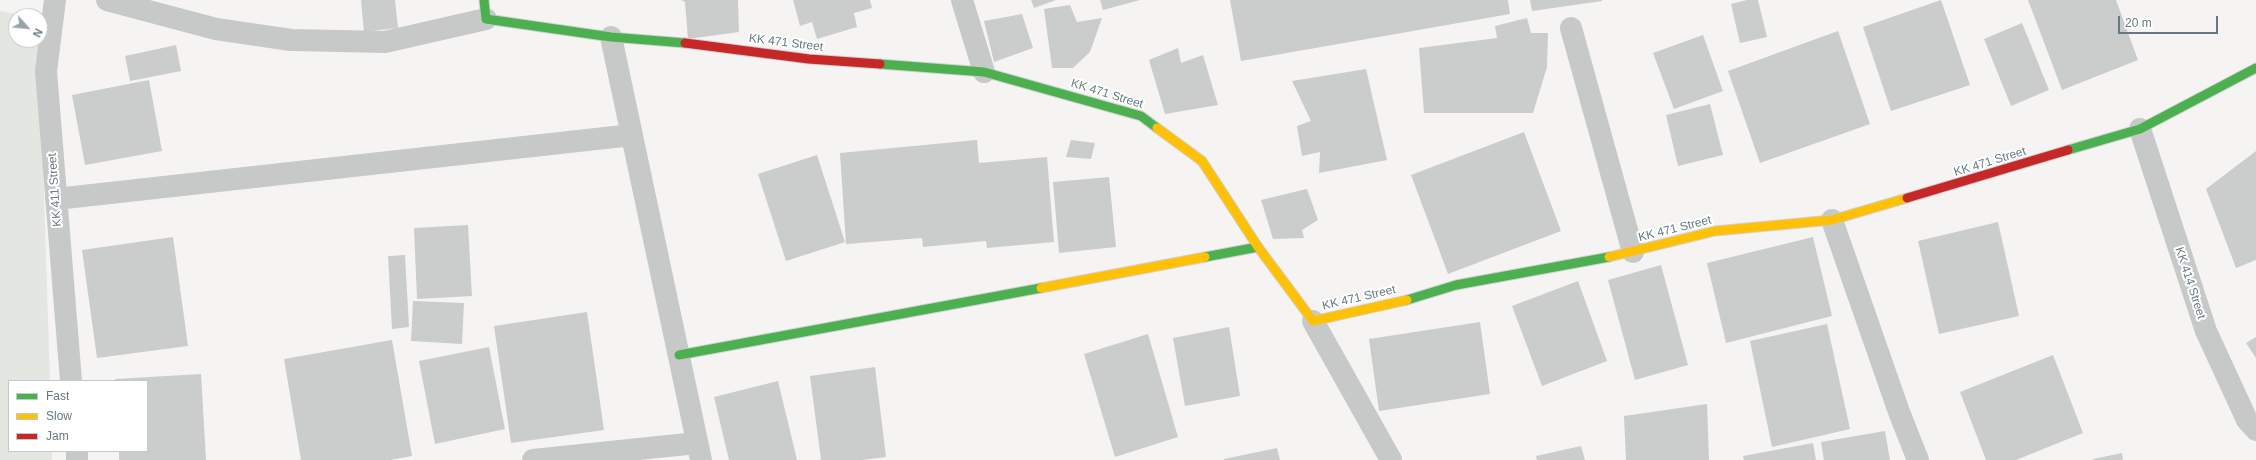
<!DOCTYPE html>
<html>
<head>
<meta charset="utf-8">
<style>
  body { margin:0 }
  #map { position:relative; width:2256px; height:460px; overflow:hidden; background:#f5f4f3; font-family:Arial,sans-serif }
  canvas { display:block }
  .legend { position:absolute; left:8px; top:380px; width:140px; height:72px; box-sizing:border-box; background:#fff; border:1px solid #c2c9cd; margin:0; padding:5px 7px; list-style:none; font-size:12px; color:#667982 }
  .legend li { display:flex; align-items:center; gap:8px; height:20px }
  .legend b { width:20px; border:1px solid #c2c9cd }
  .north { position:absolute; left:8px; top:8px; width:40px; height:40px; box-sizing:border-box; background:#fff; border:1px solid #c2c9cd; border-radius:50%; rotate:117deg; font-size:11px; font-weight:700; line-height:16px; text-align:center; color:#667982 }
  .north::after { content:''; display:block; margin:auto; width:14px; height:18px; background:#98a4aa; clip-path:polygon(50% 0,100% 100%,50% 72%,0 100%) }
  .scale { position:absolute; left:2118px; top:16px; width:100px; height:18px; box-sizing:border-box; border:2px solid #667982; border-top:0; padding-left:5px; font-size:12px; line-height:14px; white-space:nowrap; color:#667982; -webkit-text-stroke:3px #fff; paint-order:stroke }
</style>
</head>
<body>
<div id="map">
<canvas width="2256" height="460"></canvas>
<ul class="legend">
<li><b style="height:5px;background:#4caf50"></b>Fast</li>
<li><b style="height:5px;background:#ffc107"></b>Slow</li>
<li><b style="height:5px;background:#c62828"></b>Jam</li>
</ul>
<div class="north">N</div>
<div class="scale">20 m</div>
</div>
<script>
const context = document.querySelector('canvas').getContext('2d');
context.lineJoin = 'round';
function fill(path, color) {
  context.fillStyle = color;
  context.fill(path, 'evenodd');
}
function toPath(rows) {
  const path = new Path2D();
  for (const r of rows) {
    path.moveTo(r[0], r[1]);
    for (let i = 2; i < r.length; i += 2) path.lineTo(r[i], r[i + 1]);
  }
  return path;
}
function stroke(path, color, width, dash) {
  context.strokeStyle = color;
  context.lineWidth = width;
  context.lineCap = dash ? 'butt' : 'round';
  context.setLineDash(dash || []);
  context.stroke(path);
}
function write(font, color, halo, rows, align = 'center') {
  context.font = font + ' Arial,sans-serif';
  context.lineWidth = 4;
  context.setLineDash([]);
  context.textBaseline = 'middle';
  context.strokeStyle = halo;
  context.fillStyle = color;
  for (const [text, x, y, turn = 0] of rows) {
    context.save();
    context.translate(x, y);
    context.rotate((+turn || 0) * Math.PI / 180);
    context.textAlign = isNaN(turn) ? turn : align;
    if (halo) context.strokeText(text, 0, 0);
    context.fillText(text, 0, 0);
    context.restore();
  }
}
const green = toPath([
  [0,11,29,16,16,16,16,40,39,40,50,381,9,381,9,451,52,451,52,460,0,460]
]);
const building = toPath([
  [361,0,395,0,398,28,364,32],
  [738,0,739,32,688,39,685,2,681,0],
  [793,0,870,0,872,8,854,13,857,27,817,39,812,22,800,26],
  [1031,0,1056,0,1034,8],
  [1100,0,1140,0,1103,10],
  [1230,0,1508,0,1510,14,1241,61],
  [1530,0,1602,0,1602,1,1532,11],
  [1747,0,1758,0,1767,37,1740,43,1731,4],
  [1941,0,1970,85,1891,111,1863,27],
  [2028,0,2116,0,2138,60,2062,90],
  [1070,5,1077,22,1102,18,1090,52,1073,68,1052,68,1044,9],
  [1022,14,1033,48,994,62,984,21],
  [1527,18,1531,33,1548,33,1547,67,1533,113,1424,113,1419,48,1497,38,1495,26],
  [2022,23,2049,90,2011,106,1984,39],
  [1838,31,1870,124,1760,163,1728,71],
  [1703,35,1723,91,1674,109,1653,53],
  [176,45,181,71,130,81,125,56],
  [1178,48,1181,63,1203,55,1218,105,1165,114,1149,60],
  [1366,69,1387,160,1319,173,1320,152,1302,156,1297,126,1311,121,1292,81],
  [149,80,162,151,85,165,72,95],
  [1710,104,1723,155,1678,166,1666,115],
  [1524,132,1561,231,1448,274,1411,175],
  [977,140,979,163,1047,157,1054,242,987,248,986,241,923,247,922,238,846,244,840,153],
  [1071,140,1095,143,1091,159,1066,157],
  [2256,151,2256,260,2236,268,2206,189],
  [817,155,845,242,786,261,758,174],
  [1109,177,1116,247,1059,253,1053,182],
  [1307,189,1318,220,1302,230,1304,238,1273,239,1261,200],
  [1998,222,2019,316,1939,334,1918,241],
  [468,225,472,296,417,299,414,228],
  [173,237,188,346,97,358,82,250],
  [1813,237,1832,316,1726,343,1707,263],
  [405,255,409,327,392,329,388,256],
  [1661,265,1688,365,1635,380,1608,280],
  [1578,281,1607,361,1542,386,1512,306],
  [413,301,464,303,462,344,411,341],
  [587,312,604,430,511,443,494,326],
  [1480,322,1490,394,1379,411,1369,339],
  [1827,324,1850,429,1772,447,1750,341],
  [1229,327,1240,396,1185,406,1173,338],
  [1148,334,1178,437,1115,457,1084,354],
  [2256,337,2256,358,2246,343],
  [392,340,412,456,390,460,301,460,284,359],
  [489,347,505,429,435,444,419,361],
  [2053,355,2083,433,2016,460,1986,460,1960,392],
  [875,367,886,457,862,460,821,460,810,376],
  [201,374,206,460,119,460,119,451,147,451,147,381,115,381,115,379],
  [778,381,797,460,729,460,714,397],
  [1707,404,1709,460,1626,460,1624,416],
  [1885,431,1890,460,1824,460,1821,442],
  [1813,443,1816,460,1744,460,1743,456],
  [1581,446,1585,460,1537,460,1536,456],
  [1277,448,1280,460,1224,460,1224,459],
  [2122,453,2123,460,2093,460,2093,459]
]);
const street = toPath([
  [55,0,46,71,71,381],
  [107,0,216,29,291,40,385,42,486,19],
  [962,0,984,72],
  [1571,28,1633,252],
  [611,37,701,460],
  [2140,129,2206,331,2247,420,2256,430],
  [56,199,632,135],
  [1832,220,1899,412,1918,460],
  [1313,321,1391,460],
  [77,451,77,460],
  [533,460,697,443]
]);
const fast = toPath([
  [484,0,486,19,611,37,685,43],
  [880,64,984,72,1141,116,1157,128],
  [2068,150,2140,129,2256,68],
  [1205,257,1258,247],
  [1407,300,1456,285,1609,257],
  [679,355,1041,288]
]);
const slow = toPath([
  [1157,128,1202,161,1258,247,1313,321,1407,300],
  [1609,257,1715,231,1832,220,1907,198],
  [1041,288,1205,257]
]);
const jam = toPath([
  [685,43,809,59,880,64],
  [1907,198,2068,150]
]);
const streetNames = [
  ["KK 471 Street",786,43,7],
  ["KK 471 Street",1107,94,17],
  ["KK 471 Street",1990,162,-17],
  ["KK 411 Street",55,190,-94],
  ["KK 471 Street",1675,229,-14],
  ["KK 414 Street",2190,283,72],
  ["KK 471 Street",1359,298,-13]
];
fill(green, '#e4e6e1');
fill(building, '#cbcccc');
stroke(fast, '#d0d1d1', 11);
stroke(slow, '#d0d1d1', 11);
stroke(jam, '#d0d1d1', 11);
stroke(street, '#c7c9c8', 22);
stroke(fast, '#4caf50', 9);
stroke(slow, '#ffc107', 9);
stroke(jam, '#c62828', 9);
write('12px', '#667982', '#fff', streetNames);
</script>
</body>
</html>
